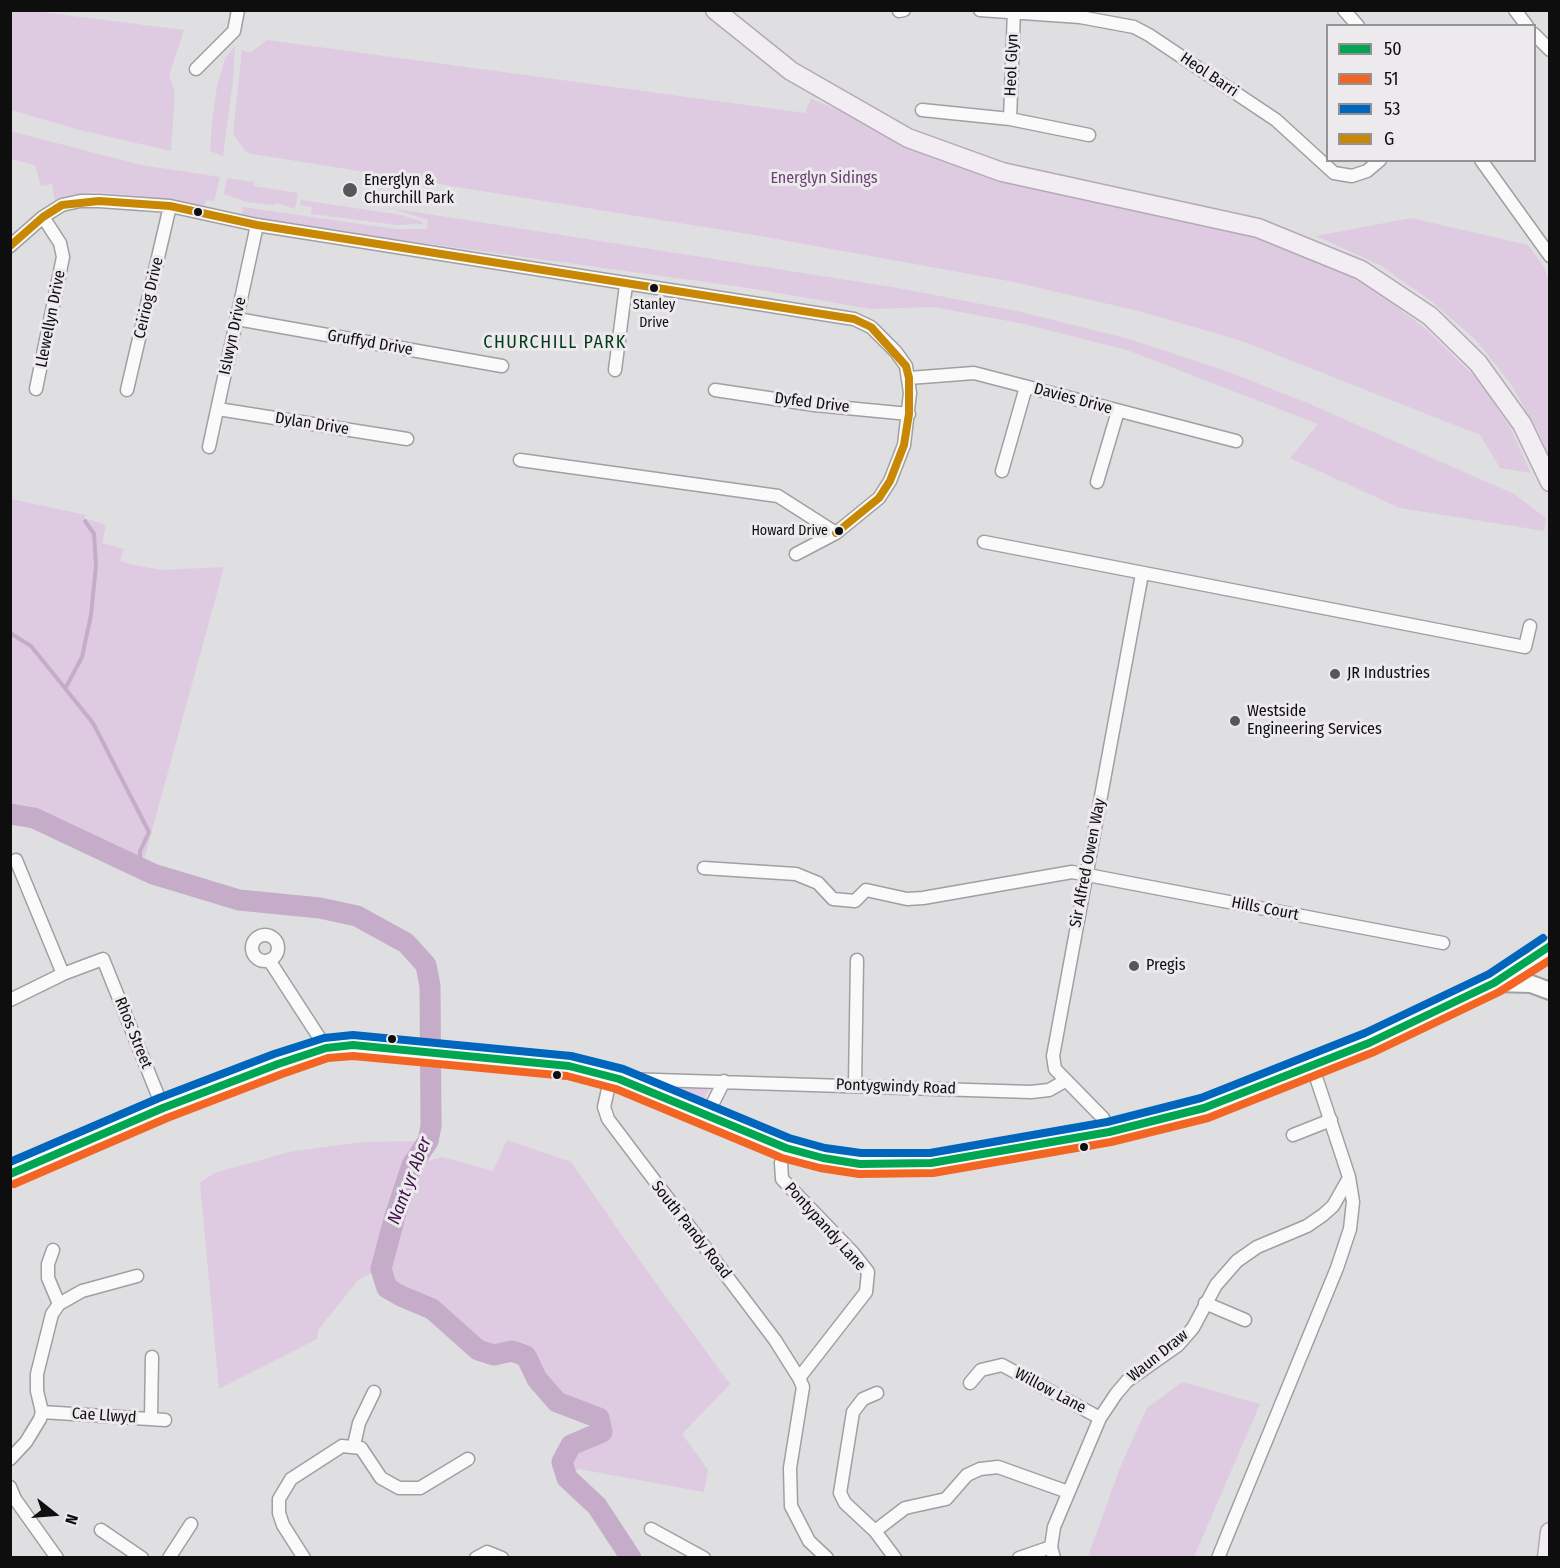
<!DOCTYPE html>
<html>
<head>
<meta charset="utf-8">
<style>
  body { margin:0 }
  #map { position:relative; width:1560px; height:1568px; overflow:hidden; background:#dfdee0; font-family:"Fira Sans Condensed",sans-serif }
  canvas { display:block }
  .frame { position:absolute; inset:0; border:12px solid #0f0e0f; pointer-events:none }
  .legend { position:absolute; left:1326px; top:24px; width:210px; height:138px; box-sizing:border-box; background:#edeaee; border:2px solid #949295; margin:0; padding:8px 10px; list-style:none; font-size:18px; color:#0f0e0f }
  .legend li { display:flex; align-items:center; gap:12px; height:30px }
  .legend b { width:30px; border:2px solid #949295 }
  .north { position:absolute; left:24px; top:1484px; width:60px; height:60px; -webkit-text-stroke:4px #edeaee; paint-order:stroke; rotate:107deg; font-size:16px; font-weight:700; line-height:24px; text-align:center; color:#0f0e0f }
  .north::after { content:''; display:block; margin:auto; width:21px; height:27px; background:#0f0e0f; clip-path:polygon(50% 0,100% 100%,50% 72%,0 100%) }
</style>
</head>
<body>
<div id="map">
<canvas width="1560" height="1568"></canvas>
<div class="frame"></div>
<ul class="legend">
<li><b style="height:8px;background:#00a651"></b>50</li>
<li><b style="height:8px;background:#f26522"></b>51</li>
<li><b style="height:8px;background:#0065bd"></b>53</li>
<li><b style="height:8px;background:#c98803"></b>G</li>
</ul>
<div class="north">N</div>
</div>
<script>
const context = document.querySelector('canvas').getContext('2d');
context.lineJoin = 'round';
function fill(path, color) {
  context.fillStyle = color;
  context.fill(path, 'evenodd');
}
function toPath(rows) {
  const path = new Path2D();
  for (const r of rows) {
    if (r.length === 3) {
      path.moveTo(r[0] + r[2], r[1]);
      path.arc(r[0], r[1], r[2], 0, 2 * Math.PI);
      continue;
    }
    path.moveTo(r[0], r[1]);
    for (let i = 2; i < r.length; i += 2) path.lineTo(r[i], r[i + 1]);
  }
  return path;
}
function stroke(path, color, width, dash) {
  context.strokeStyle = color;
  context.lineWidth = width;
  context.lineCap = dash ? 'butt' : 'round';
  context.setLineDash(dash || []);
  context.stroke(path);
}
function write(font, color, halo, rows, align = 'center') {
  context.font = font + ' "Fira Sans Condensed",sans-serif';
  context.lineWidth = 6;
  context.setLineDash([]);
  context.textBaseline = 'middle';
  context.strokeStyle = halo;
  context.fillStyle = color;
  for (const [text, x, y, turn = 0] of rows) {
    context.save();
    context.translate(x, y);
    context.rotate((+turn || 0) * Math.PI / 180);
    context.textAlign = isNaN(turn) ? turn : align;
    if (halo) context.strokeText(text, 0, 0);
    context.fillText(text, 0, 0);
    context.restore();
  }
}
const green = toPath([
  [10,11,33,11,184,30,169,75,175,92,171,151,80,130,11,110],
  [267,40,805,113,811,99,844,112,883,133,1275,241,1341,271,1376,291,1427,330,1477,379,1510,427,1531,473,1500,468,1480,435,1239,340,1138,311,1014,282,760,236,247,153,233,134,242,50,250,53],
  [235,46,233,80,223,156,210,151,212,121,217,86,225,59],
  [10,131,141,165,220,177,214,201,206,200,204,207,150,197,95,192,68,195,55,201,52,184,41,186,35,165,11,159],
  [227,178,254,182,253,186,298,193,295,209,277,203,272,205,246,202,224,194],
  [301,200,401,215,423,222,422,224,398,225,311,214,312,207,300,205],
  [243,207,395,229,427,229,428,220,390,208,898,288,1017,311,1129,339,1229,372,1310,404,1514,494,1546,518,1544,531,1400,508,1290,458,1318,424,1127,350,1024,324,934,307,871,309,749,288,372,236,242,215],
  [1411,218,1528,245,1544,267,1549,281,1549,461,1541,437,1511,384,1475,339,1431,301,1380,265,1316,236],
  [11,499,86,515,84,518,106,525,102,543,124,549,120,561,130,564,161,570,224,567,142,867,34,818,11,814],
  [651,1084,709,1086,709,1089,705,1097,694,1101],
  [507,1140,571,1162,642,1264,730,1384,682,1434,708,1470,704,1492,579,1469,567,1478,562,1462,571,1445,602,1432,599,1418,557,1402,537,1379,526,1356,512,1351,494,1355,478,1350,432,1309,401,1296,387,1288,381,1269,359,1279,318,1330,317,1339,219,1389,200,1183,214,1173,289,1152,362,1142,428,1141,413,1165,442,1157,493,1171],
  [1182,1382,1260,1404,1194,1557,1092,1557,1089,1554,1121,1465,1147,1408]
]);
const stream = toPath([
  [10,633,31,646,93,723,149,832,140,851,140,867],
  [66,687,82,657,91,615,96,565,94,534,85,521]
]);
const river = toPath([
  [10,814,34,818,153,874,239,900,320,908,357,916,406,943,426,965,430,986,431,1126,428,1141,412,1165,395,1216,381,1269,387,1288,401,1296,432,1309,478,1350,494,1355,512,1351,526,1356,537,1379,557,1402,599,1418,602,1432,571,1445,562,1462,567,1478,597,1506,631,1558]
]);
const street = toPath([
  [980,10,1080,17,1134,27,1149,35,1276,120,1334,173,1352,176,1367,171,1380,160],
  [1344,10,1358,26],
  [1515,10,1527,26],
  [899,11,904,10],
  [1534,34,1550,50],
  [196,69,234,31,238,10],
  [922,110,1010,119,1089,135],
  [1010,119,1014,10],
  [1481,160,1550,256],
  [10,246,43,217,62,205,80,201,99,201,170,206,257,225,854,319,871,327,896,352,906,366,910,393,904,445,890,481,879,498,836,533,796,554],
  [237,319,502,366],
  [615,370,626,285],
  [909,378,974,373,1236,441],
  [36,389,63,257,60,243,43,217],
  [127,390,170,206],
  [715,390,815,405,909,414],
  [218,409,407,439],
  [209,447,257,225],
  [520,460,778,496,836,533],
  [1002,471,1026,387],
  [1097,482,1118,411],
  [984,542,1525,647,1530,626],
  [16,860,63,974],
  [704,868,796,874,818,883,833,899,855,901,866,890,907,899,923,898,1072,872,1443,943],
  [265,948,13],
  [269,960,326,1048],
  [10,1000,63,974,103,959,163,1108],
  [611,1076,604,1107,608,1119,775,1340,799,1378],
  [625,1079,1031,1092,1049,1090,1065,1081],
  [855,1085,857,960],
  [707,1115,724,1081],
  [1109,1132,1103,1118,1055,1069,1053,1056,1142,574],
  [1293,1135,1331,1120],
  [786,1148,781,1163,782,1179,853,1253,868,1272,866,1292,799,1378,803,1387,790,1468,791,1506,809,1541,827,1558],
  [53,1250,48,1264,48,1278,59,1304],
  [1205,1303,1245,1320],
  [970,1383,981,1370,1002,1365,1100,1418],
  [877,1393,863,1399,853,1412,840,1493,845,1503,875,1531,895,1558],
  [42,1412,165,1420],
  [151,1419,152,1357],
  [354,1445,359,1423,374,1392],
  [10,1459,26,1442,40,1419,42,1412,37,1391,37,1374,52,1314,59,1304,82,1291,137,1276],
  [10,1487,15,1499,57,1558],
  [651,1529,704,1558],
  [101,1530,142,1558],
  [875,1531,905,1508,946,1499,967,1475,980,1469,998,1467,1068,1492],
  [169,1558,191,1524],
  [304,1558,283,1525,279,1513,279,1499,291,1479,342,1446,361,1448,381,1478,399,1488,420,1488,468,1459],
  [476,1558,487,1552,502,1558],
  [1019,1558,1051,1547],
  [1054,1558,1051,1547,1054,1527,1100,1418,1116,1394,1127,1381,1178,1345,1193,1328,1216,1285,1237,1261,1257,1247,1307,1226,1323,1215,1333,1206,1349,1178],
  [1218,1558,1337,1268,1350,1229,1353,1202,1349,1177,1313,1068]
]);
const secondary = toPath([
  [1495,983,1531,984,1550,991],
  [10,1174,163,1108,278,1064,326,1048,353,1045,569,1066,619,1079,786,1148,823,1158,860,1164,931,1163,1109,1132,1204,1108,1369,1043,1494,983,1534,959,1550,946]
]);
const primary = toPath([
  [715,10,791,71,908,138,1002,172,1258,228,1361,270,1430,316,1478,363,1522,424,1550,482],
  [1547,1558,1550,1532]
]);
const bus1 = toPath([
  [10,1174,163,1108,278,1064,326,1048,353,1045,569,1066,619,1079,786,1148,823,1158,860,1164,931,1163,1109,1132,1204,1108,1369,1043,1494,983,1550,946]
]);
const bus2 = toPath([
  [14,1184,167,1118,282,1074,328,1058,353,1056,567,1076,616,1089,782,1158,820,1168,859,1174,933,1173,1111,1142,1208,1118,1374,1052,1499,992,1550,960]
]);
const bus3 = toPath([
  [10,1162,159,1098,274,1054,324,1038,353,1035,571,1056,623,1069,789,1138,825,1148,861,1153,930,1153,1107,1122,1201,1098,1365,1033,1489,974,1543,938]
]);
const bus4 = toPath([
  [10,246,43,217,62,205,99,201,170,206,257,225,854,319,871,327,906,366,909,378,909,414,904,445,890,481,879,498,836,533]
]);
const markers = [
  [350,190,8,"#585758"],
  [198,212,5,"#0f0e0f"],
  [654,288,5,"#0f0e0f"],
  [839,531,5,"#0f0e0f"],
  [1335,674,6,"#585758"],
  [1235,721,6,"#585758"],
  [1134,966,6,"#585758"],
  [392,1039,5,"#0f0e0f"],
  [557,1075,5,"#0f0e0f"],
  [1084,1147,5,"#0f0e0f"]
];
const busNames = [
  ["Stanley",654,305],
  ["Drive",654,323],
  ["Howard Drive",828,531,"right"]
];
const streetNames = [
  ["Heol Glyn",1012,65,-88],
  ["Heol Barri",1209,75,34],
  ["Ceiriog Drive",149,298,-77],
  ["Llewellyn Drive",51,319,-79],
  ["Islwyn Drive",233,336,-78],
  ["Gruffyd Drive",370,343,10],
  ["Davies Drive",1073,399,15],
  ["Dyfed Drive",812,403,7],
  ["Dylan Drive",312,424,9],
  ["Sir Alfred Owen Way",1088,863,-79],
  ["Hills Court",1265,909,11],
  ["Rhos Street",133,1033,68],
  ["Pontygwindy Road",896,1087,2],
  ["Pontypandy Lane",825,1227,48],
  ["South Pandy Road",691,1230,52],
  ["Waun Draw",1158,1356,-39],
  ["Willow Lane",1050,1391,28],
  ["Cae Llwyd",104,1416,4]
];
const parkNames = [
  ["Energlyn Sidings",824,179]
];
const poiNames = [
  ["Energlyn &",364,181],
  ["Churchill Park",364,199],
  ["JR Industries",1347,674],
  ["Westside",1247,712],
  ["Engineering Services",1247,730],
  ["Pregis",1146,966]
];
const neighbourhoodNames = [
  ["CHURCHILL PARK",555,343]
];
const waterNames = [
  ["Nant yr Aber",410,1181,-69]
];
fill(green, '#decbe1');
stroke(stream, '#c5acc9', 4);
stroke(river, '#c5acc9', 21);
stroke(street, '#a09fa1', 15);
stroke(secondary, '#a09fa1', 20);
stroke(primary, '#b4aab6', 21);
stroke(street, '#fafafa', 12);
stroke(secondary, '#fafafa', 16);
stroke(primary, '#f2ecf3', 18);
stroke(bus1, '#00a651', 8);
stroke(bus2, '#f26522', 8);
stroke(bus3, '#0065bd', 8);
stroke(bus4, '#c98803', 8);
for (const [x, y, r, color] of markers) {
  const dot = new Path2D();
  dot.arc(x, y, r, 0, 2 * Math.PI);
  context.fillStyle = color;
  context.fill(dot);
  stroke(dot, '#edeaee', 2);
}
write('14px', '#0f0e0f', '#edeaee', busNames);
write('16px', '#0f0e0f', '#edeaee', streetNames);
write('16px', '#6e4075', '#edeaee', parkNames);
write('16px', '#0f0e0f', '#edeaee', poiNames, 'left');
context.letterSpacing = '1.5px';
write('18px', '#023a19', '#edeaee', neighbourhoodNames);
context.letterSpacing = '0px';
write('italic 18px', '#3e1245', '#edeaee', waterNames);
</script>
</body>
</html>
